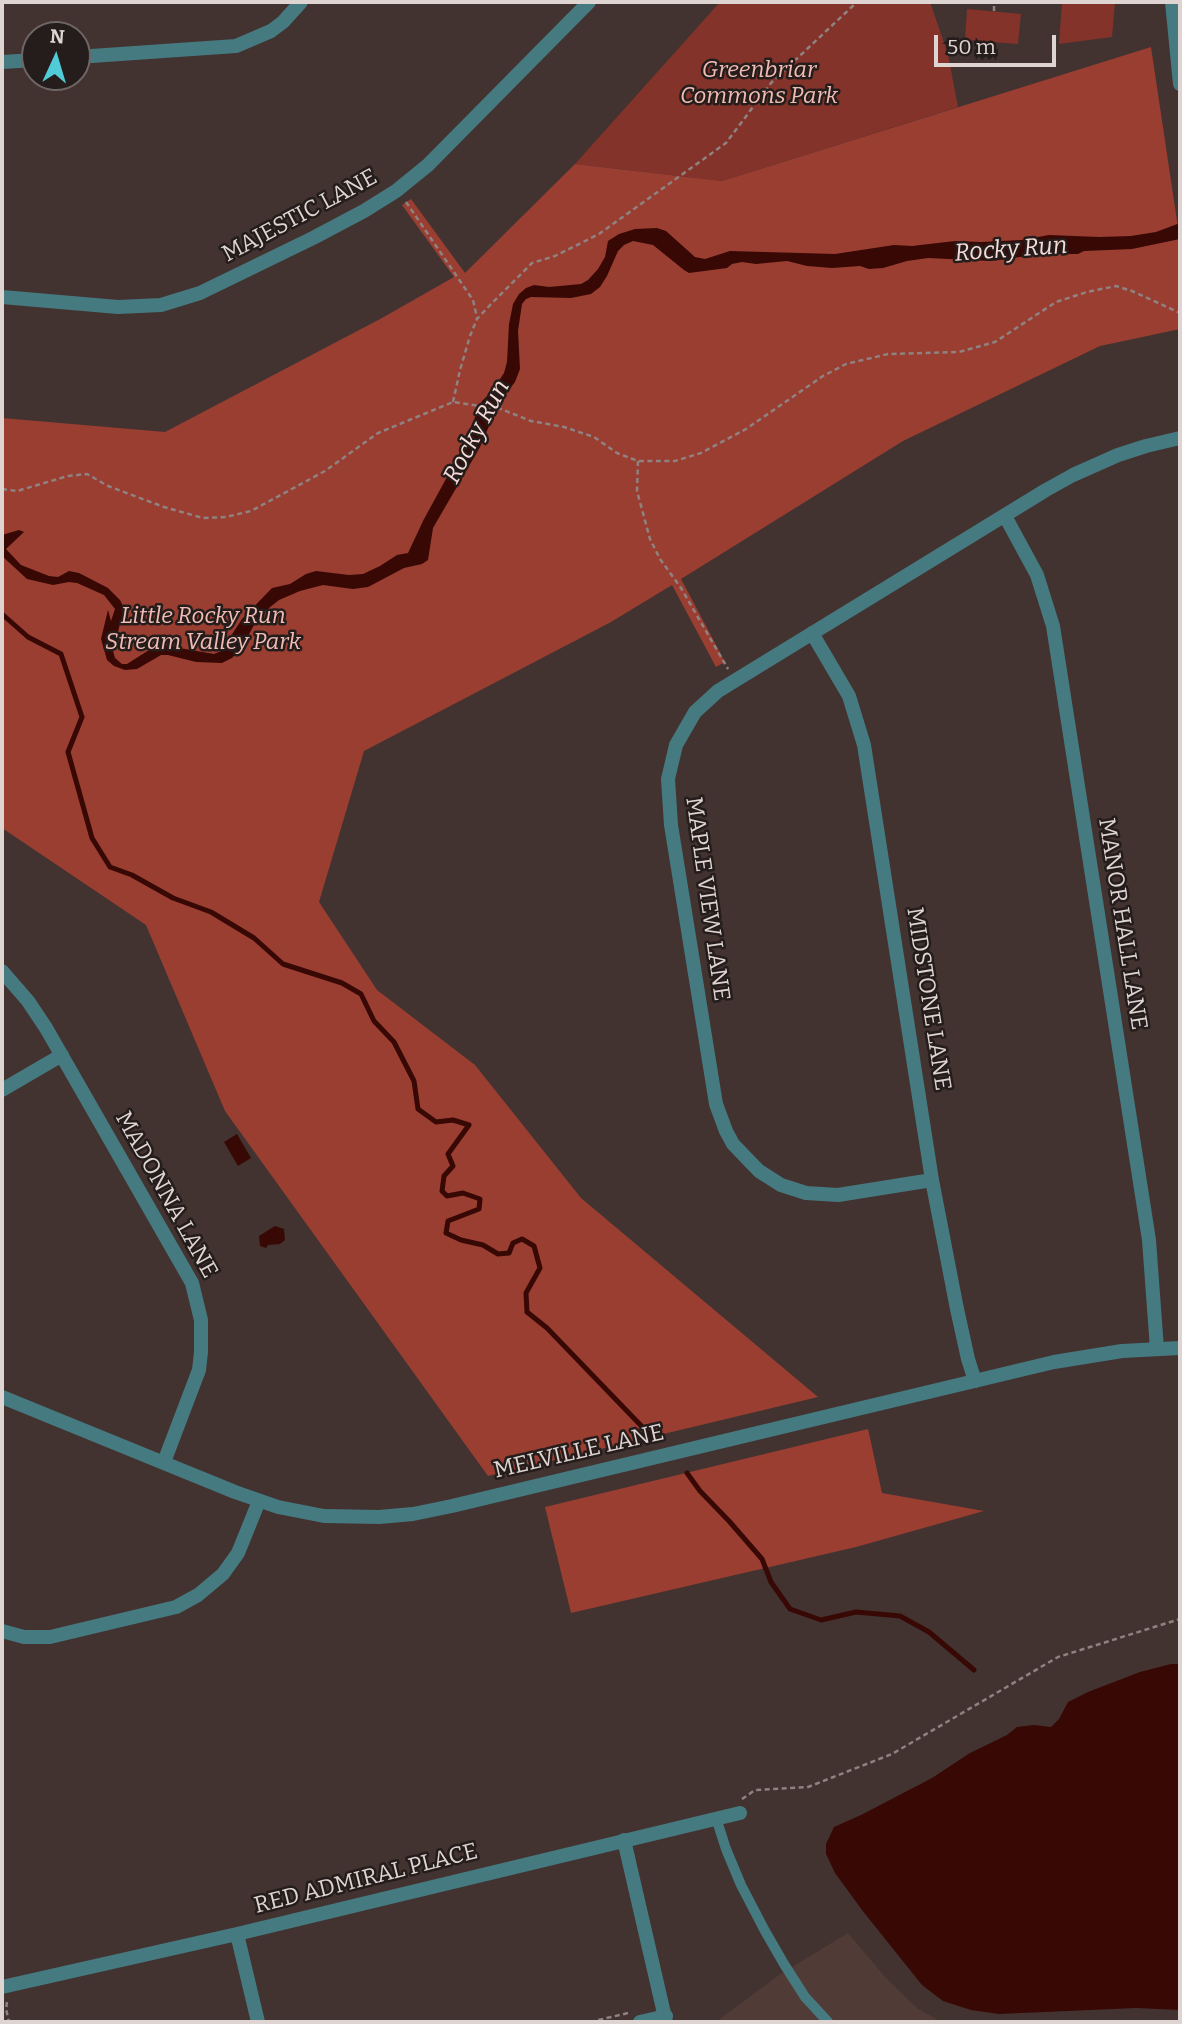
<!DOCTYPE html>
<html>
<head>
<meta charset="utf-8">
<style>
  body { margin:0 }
  #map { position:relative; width:1182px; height:2024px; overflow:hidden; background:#423330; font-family:Bitter,serif }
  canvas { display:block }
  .frame { position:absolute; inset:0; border:4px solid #ded4d2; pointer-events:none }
  .north { position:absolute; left:21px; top:21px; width:70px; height:70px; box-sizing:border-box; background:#241d1b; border:2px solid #6e6664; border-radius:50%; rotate:4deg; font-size:19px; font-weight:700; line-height:28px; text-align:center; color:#ded4d2 }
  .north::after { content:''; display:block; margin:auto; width:24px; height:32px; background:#52cbd9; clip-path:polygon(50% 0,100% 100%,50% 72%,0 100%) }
  .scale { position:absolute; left:934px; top:35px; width:122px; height:32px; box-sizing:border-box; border:4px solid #ded4d2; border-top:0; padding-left:9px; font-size:21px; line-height:24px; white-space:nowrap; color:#ded4d2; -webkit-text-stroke:5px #241d1b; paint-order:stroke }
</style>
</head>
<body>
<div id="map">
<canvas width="1182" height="2024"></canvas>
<div class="frame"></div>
<div class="north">N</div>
<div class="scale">50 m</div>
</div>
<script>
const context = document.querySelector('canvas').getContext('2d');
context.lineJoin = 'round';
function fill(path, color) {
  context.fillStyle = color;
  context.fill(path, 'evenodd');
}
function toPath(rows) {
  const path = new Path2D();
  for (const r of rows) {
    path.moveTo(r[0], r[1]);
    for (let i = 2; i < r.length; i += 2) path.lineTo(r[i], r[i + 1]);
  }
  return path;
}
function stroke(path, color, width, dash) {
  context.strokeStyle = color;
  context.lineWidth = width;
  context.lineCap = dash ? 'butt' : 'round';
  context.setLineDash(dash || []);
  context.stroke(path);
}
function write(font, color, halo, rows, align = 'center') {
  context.font = font + ' Bitter,serif';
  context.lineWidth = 5;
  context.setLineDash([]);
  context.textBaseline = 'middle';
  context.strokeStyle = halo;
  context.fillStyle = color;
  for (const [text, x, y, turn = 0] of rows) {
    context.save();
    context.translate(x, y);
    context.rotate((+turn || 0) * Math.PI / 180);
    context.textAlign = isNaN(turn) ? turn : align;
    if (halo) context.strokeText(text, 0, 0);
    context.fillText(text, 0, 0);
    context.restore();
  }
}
const built = toPath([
  [848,1933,886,1978,918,2009,942,2022,716,2022,779,1975]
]);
const green = toPath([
  [720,2,930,2,948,54,958,107,722,181,575,164],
  [1062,2,1115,2,1112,37,1059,44],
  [967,9,1021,14,1018,44,965,40]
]);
const forest = toPath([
  [1151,47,1180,241,1180,329,1100,346,903,441,681,579,725,662,716,667,672,585,611,622,364,751,319,902,377,990,475,1065,581,1198,818,1397,488,1476,225,1111,146,925,2,828,2,418,165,432,382,318,454,277,402,205,411,199,465,273,575,164,722,181],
  [868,1429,882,1493,984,1511,856,1547,571,1613,545,1507]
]);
const water = toPath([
  [1180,223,1180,239,1132,249,1084,251,1078,254,1042,254,991,261,928,258,907,261,883,268,869,269,860,266,832,268,807,266,787,261,756,264,742,262,732,264,727,268,689,273,684,270,653,245,633,241,624,245,618,251,607,276,600,287,591,294,571,298,531,297,526,299,522,304,518,331,520,369,515,382,499,403,480,447,433,528,428,560,422,564,404,568,368,587,353,589,323,585,300,591,279,600,259,616,242,647,232,658,222,663,196,662,168,655,161,655,137,669,125,670,114,666,107,660,101,639,108,610,111,621,115,609,104,595,77,583,69,582,53,585,27,579,2,556,2,535,19,530,24,532,6,549,21,565,49,576,58,577,69,571,79,573,108,588,120,600,123,606,122,616,113,651,115,658,122,664,127,664,149,650,162,645,214,654,221,651,242,619,272,588,290,584,306,574,316,571,349,575,363,574,380,566,397,555,408,553,424,519,458,457,482,401,492,391,504,373,507,362,509,324,513,304,519,294,526,288,534,285,549,287,581,284,588,280,598,269,605,257,608,241,619,234,635,229,657,228,666,231,695,257,705,259,730,251,835,254,894,245,912,246,955,241,981,242,1021,240,1049,235,1099,237,1131,236,1156,232],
  [237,1134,251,1158,238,1166,224,1142],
  [275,1226,284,1229,285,1240,280,1244,268,1245,266,1248,260,1246,259,1236],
  [1171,1664,1180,1664,1180,2010,1136,2008,999,2014,971,2010,943,2001,922,1985,862,1910,835,1873,826,1854,826,1844,834,1827,861,1815,932,1778,970,1753,1007,1735,1017,1727,1034,1725,1051,1727,1059,1719,1068,1702,1088,1692,1140,1672]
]);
const stream = toPath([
  [2,614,28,637,61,654,82,717,68,752,92,838,110,867,132,875,173,898,211,912,254,938,283,964,342,983,361,994,374,1021,394,1042,414,1081,418,1109,436,1122,453,1120,469,1125,448,1154,453,1166,444,1176,442,1191,447,1196,463,1193,480,1199,479,1209,448,1221,446,1233,461,1240,483,1245,498,1254,509,1253,513,1243,522,1239,534,1246,540,1268,526,1293,527,1312,547,1328,652,1437],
  [687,1473,700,1491,729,1521,762,1559,771,1582,790,1609,821,1620,856,1612,900,1616,929,1632,974,1670]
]);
const path = toPath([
  [994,11,994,2],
  [406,202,473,300,477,318],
  [453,402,460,370,470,336,477,319,492,303,532,263,555,256,599,234,726,143,771,83,857,2],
  [638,461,637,491,650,539,660,559,681,588,728,669],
  [2,489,17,491,68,476,87,474,108,486,164,507,203,518,226,517,251,511,290,490,325,471,378,433,453,402,501,409,531,421,564,427,594,437,617,453,638,461,675,461,701,453,746,429,823,376,846,364,888,354,959,352,995,342,1056,302,1087,292,1116,286,1132,291,1180,313],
  [742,1799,755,1790,808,1787,892,1754,1058,1657,1180,1619],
  [7,2002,6,2009,9,2022],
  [590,2022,628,2013]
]);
const service = toPath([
  [716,1818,726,1849,741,1885,765,1931,784,1964,805,1997,828,2022]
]);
const minor = toPath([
  [77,57,236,46,271,31,283,22,301,2],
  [2,62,35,60],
  [2,297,118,307,161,305,200,293,313,238,364,211,396,191,428,165,589,2],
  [1005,516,1037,575,1053,626,1149,1240,1157,1349],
  [812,633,849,696,864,745,932,1180,957,1309,968,1359,975,1381],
  [2,971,28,1001,46,1028,192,1283,201,1320,201,1352,199,1370,164,1462],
  [2,1090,62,1055],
  [932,1180,838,1195,806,1193,781,1185,759,1171,733,1144,726,1131,716,1104,671,825,668,779,676,745,695,712,718,691,1046,490,1073,475,1118,455,1146,446,1180,438],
  [2,1631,24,1637,50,1637,176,1607,198,1595,223,1574,238,1553,259,1501],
  [624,1840,666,2022],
  [237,1934,258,2022],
  [2,1987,237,1934,740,1813],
  [640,2022,666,2016]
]);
const tertiary = toPath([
  [1172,2,1180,84],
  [2,1397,235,1492,278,1507,324,1516,379,1517,413,1514,452,1506,1054,1362,1122,1351,1180,1348]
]);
const parkNames = [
  ["Greenbriar",759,71],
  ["Commons Park",759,97],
  ["Little Rocky Run",203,617],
  ["Stream Valley Park",203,643]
];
const streetNames = [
  ["MAJESTIC LANE",300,216,-28],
  ["MAPLE VIEW LANE",707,899,82],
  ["MANOR HALL LANE",1122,924,81],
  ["MIDSTONE LANE",928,999,81],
  ["MADONNA LANE",166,1195,61],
  ["MELVILLE LANE",579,1452,-13],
  ["RED ADMIRAL PLACE",366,1879,-14]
];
const waterNames = [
  ["Rocky Run",1011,250,-4],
  ["Rocky Run",477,432,-62]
];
fill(built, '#513b37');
fill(green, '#833329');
fill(forest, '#9a3e32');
fill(water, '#380805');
stroke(stream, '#380805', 5);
stroke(path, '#8f8280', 2.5, [5, 3.5]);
stroke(service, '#467a81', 10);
stroke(minor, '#467a81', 14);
stroke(tertiary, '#467a81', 14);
write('italic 23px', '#f1bcb3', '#241d1b', parkNames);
write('23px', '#ded4d2', '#241d1b', streetNames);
write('italic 24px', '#f6dbd6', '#241d1b', waterNames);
</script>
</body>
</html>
